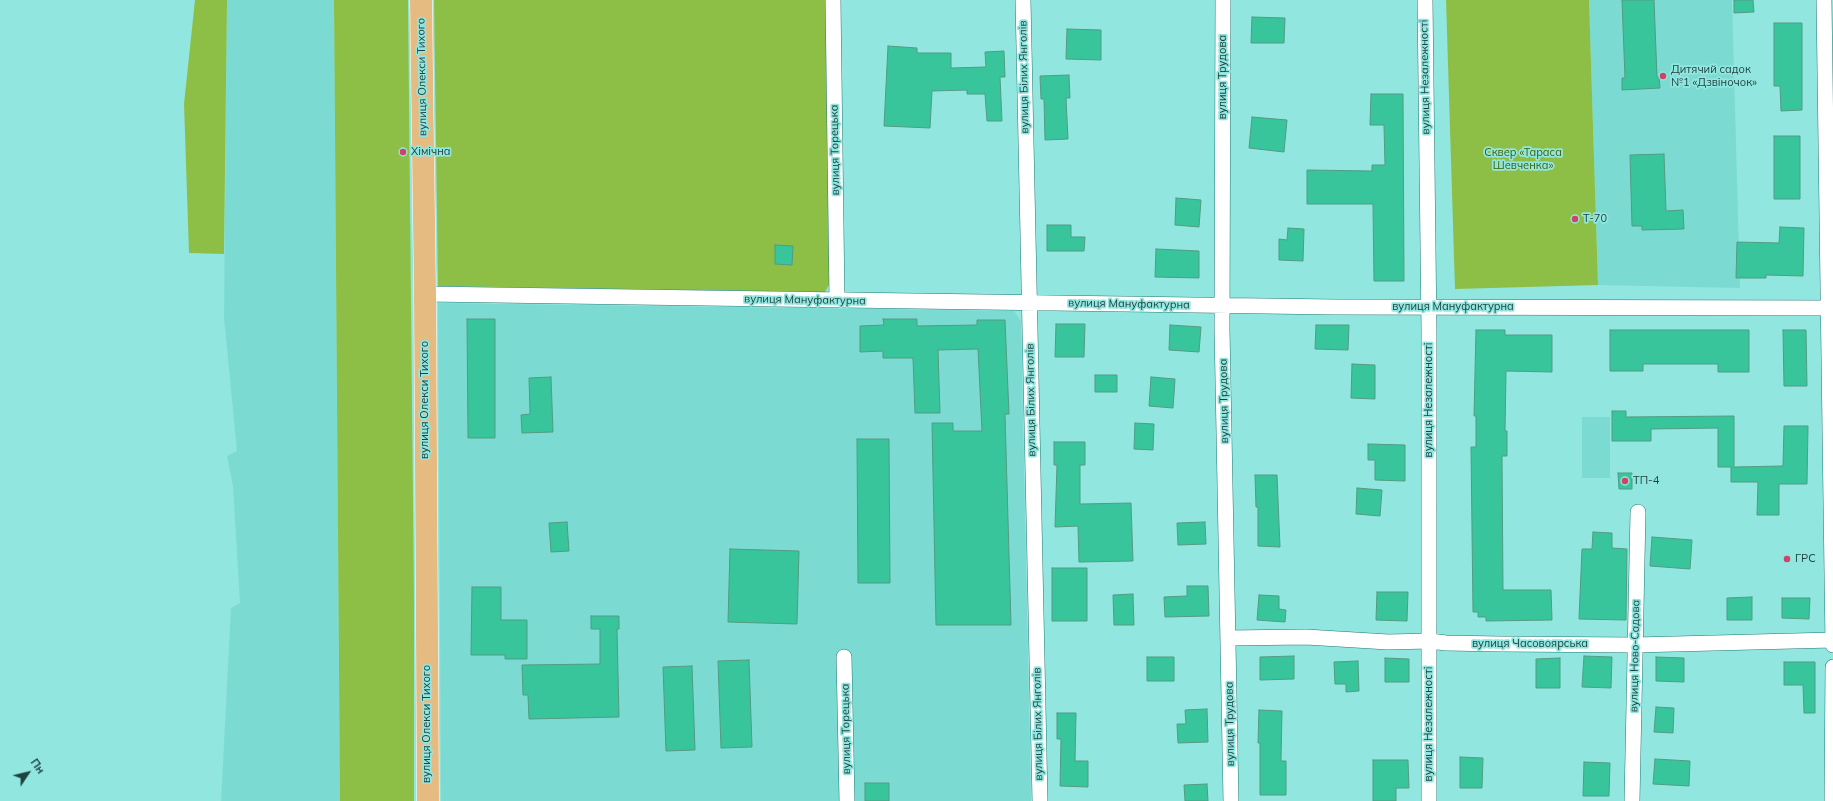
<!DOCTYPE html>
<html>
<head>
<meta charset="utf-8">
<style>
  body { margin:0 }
  #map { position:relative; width:1833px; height:801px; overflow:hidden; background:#91e6df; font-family:Mulish,sans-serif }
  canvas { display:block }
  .north { position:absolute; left:8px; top:753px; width:40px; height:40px; -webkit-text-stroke:3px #91e6df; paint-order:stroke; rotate:55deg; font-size:11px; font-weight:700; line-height:16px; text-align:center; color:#1f4240 }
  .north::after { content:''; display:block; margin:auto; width:14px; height:18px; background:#1f4240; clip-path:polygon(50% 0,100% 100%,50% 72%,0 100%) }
</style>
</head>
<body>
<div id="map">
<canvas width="1833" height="801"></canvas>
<div class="north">Пн</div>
</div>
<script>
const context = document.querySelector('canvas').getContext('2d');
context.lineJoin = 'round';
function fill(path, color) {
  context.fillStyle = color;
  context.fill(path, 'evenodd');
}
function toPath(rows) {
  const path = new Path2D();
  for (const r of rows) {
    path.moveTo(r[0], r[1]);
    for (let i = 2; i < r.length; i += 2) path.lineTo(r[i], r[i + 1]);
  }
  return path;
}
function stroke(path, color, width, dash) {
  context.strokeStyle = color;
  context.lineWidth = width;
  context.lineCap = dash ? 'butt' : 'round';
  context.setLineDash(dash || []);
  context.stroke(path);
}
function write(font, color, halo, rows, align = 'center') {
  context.font = font + ' Mulish,sans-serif';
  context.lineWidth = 3.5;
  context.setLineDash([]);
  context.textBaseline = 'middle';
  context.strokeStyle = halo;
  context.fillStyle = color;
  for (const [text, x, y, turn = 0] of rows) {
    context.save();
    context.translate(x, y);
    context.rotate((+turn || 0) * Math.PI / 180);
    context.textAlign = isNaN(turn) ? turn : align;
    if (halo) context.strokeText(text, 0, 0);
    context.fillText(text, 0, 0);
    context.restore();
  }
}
const built = toPath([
  [227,0,334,0,340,801,221,801,231,608,240,603,233,486,227,456,237,451,224,318],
  [1589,0,1732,0,1740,288,1598,285],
  [438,303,1014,311,1021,321,1031,801,441,801],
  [1582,417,1610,417,1610,478,1582,478]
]);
const green = toPath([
  [195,0,227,0,224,254,189,253,184,104],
  [334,0,408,0,414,603,414,801,340,801],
  [434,0,827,0,830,283,825,292,438,286],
  [1446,0,1589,0,1598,285,1455,289]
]);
const building = toPath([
  [1622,0,1654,0,1657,77,1659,77,1660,88,1622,90,1622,78,1625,78,1622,0],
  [1734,0,1753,0,1754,12,1734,13,1734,0],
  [1252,17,1285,18,1284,43,1251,43,1252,17],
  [1774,23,1802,23,1802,110,1781,111,1780,86,1774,86,1774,23],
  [1067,29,1101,30,1101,60,1066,59,1067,29],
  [888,46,917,48,917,53,951,53,951,68,986,67,985,52,1004,51,1005,77,1000,77,1002,121,987,121,985,94,967,94,967,90,932,91,930,128,884,126,888,46],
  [1069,75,1070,98,1066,98,1068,139,1045,140,1044,99,1041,99,1040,76,1069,75],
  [1371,94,1403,94,1404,281,1374,281,1373,204,1307,204,1307,170,1372,171,1372,165,1385,165,1384,125,1370,125,1371,94],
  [1252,117,1287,120,1284,152,1249,148,1252,117],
  [1774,136,1800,136,1800,199,1774,199,1774,136],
  [1664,154,1666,211,1683,210,1684,229,1642,230,1642,226,1632,226,1630,155,1664,154],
  [1176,198,1201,200,1199,227,1175,225,1176,198],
  [1047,225,1071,225,1071,237,1085,237,1084,251,1047,251,1047,225],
  [1780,227,1804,228,1803,276,1766,275,1766,278,1736,278,1737,242,1779,243,1780,227],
  [1288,228,1304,229,1303,261,1279,260,1279,239,1287,240,1288,228],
  [775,245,793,246,792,265,775,264,775,245],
  [1156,249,1199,251,1199,278,1155,277,1156,249],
  [467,319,495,319,495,438,468,438,467,319],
  [883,319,917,319,917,326,977,325,977,320,1005,320,1009,414,1005,414,1011,625,936,625,932,423,953,423,953,431,982,431,978,349,938,350,940,413,915,413,913,358,883,358,883,351,860,352,860,326,884,325,883,319],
  [1056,324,1085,324,1084,357,1055,357,1056,324],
  [1170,325,1201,327,1199,352,1169,350,1170,325],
  [1316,325,1349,325,1348,350,1315,349,1316,325],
  [1476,330,1505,330,1505,335,1552,335,1552,372,1506,371,1505,431,1507,431,1507,456,1502,456,1503,590,1551,590,1552,620,1486,621,1486,617,1478,617,1478,612,1473,612,1471,447,1476,447,1476,416,1474,416,1476,330],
  [1610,330,1749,330,1749,372,1718,372,1718,364,1643,364,1643,371,1610,371,1610,330],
  [1783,330,1806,330,1807,386,1784,386,1783,330],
  [1352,364,1375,365,1375,399,1351,398,1352,364],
  [1095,375,1117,375,1117,392,1095,392,1095,375],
  [551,377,553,432,522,433,521,415,530,414,529,378,551,377],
  [1151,377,1175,379,1173,408,1149,406,1151,377],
  [1612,411,1626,411,1626,417,1734,416,1734,467,1783,466,1784,426,1808,426,1807,484,1779,484,1779,515,1757,515,1758,482,1731,482,1731,467,1718,467,1718,428,1651,429,1651,441,1612,441,1612,411],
  [1135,423,1154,424,1153,450,1134,449,1135,423],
  [857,439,889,439,890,583,858,583,857,439],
  [1054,442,1085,442,1085,465,1080,465,1080,504,1131,503,1133,561,1079,562,1078,526,1055,527,1057,465,1054,465,1054,442],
  [1368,444,1405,445,1405,481,1375,480,1375,460,1368,460,1368,444],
  [1618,473,1632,473,1632,489,1619,489,1618,473],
  [1255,475,1277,475,1280,547,1258,546,1258,507,1256,507,1255,475],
  [1357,488,1382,490,1380,516,1356,514,1357,488],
  [567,522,569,551,551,552,549,523,567,522],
  [1205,522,1206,544,1178,545,1177,523,1205,522],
  [1593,532,1612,533,1612,548,1627,549,1626,620,1579,619,1582,549,1592,549,1593,532],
  [1652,537,1692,540,1690,569,1650,566,1652,537],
  [730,549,799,551,797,624,728,622,730,549],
  [1052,568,1087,568,1087,621,1052,621,1052,568],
  [1187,586,1208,586,1209,616,1165,617,1164,597,1187,596,1187,586],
  [472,587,501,587,501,620,527,620,527,659,505,659,505,655,471,655,472,587],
  [1377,592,1408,592,1407,621,1376,620,1377,592],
  [1133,594,1134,625,1114,625,1113,595,1133,594],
  [1259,595,1279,596,1279,609,1286,610,1285,622,1257,620,1259,595],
  [1752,597,1752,620,1727,620,1727,598,1752,597],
  [1782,598,1810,598,1809,619,1782,618,1782,598],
  [591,616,619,616,619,629,617,629,619,717,529,719,528,695,523,695,522,665,600,664,600,629,591,629,591,616],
  [1294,656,1294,679,1260,680,1260,657,1294,656],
  [1584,656,1612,657,1611,688,1582,687,1584,656],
  [1147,657,1174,657,1174,681,1147,681,1147,657],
  [1656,657,1684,658,1684,682,1656,681,1656,657],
  [1385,658,1409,659,1409,682,1385,682,1385,658],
  [1560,658,1560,688,1536,688,1536,659,1560,658],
  [749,660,752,747,721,748,718,661,749,660],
  [1358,661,1359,691,1346,692,1346,684,1335,684,1334,662,1358,661],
  [1784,662,1815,662,1815,713,1804,713,1803,685,1784,685,1784,662],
  [692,666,695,750,666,751,663,667,692,666],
  [1656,707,1674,708,1673,733,1654,732,1656,707],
  [1207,709,1208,742,1178,743,1177,724,1186,724,1185,710,1207,709],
  [1259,710,1282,711,1281,761,1286,761,1286,795,1260,795,1260,743,1258,743,1259,710],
  [1057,713,1076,713,1075,761,1088,761,1088,787,1060,786,1061,739,1057,739,1057,713],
  [1460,757,1483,758,1482,788,1460,788,1460,757],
  [1655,759,1690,761,1689,786,1653,784,1655,759],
  [1373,760,1408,760,1409,788,1396,788,1396,801,1373,801,1373,760],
  [1584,762,1610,763,1609,796,1583,796,1584,762],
  [865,783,889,783,889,801,865,801,865,783],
  [1207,784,1208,801,1185,801,1184,785,1207,784]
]);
const minor = toPath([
  [833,0,837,300],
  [1023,0,1040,801],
  [1223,0,1222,328,1231,801],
  [1425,0,1429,330,1429,801],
  [1824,0,1833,645],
  [425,294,1334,307,1833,308],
  [1228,638,1306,637,1388,642,1430,641,1446,643,1500,644,1635,645,1833,640],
  [844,657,847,801],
  [1632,801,1638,512],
  [1832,801,1833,667]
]);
const primary = toPath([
  [421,0,425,294,428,801]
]);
const markers = [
  [1663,76,4,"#d14267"],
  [403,152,4,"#d14267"],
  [1575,219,4,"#d14267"],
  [1625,481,4,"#d14267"],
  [1787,559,4,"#d14267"]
];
const poiNames = [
  ["Дитячий садок",1671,70],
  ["№1 «Дзвіночок»",1671,83],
  ["Хімічна",411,152],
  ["Т-70",1583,219],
  ["ТП-4",1633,481],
  ["ГРС",1795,559]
];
const streetNames = [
  ["вулиця Олекси Тихого",422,77,-91],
  ["вулиця Білих Янголів",1024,77,-91],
  ["вулиця Трудова",1223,77,-90],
  ["вулиця Незалежності",1425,77,-91],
  ["вулиця Торецька",835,150,-91],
  ["вулиця Мануфактурна",805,300,1],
  ["вулиця Мануфактурна",1129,304,1],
  ["вулиця Мануфактурна",1453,307],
  ["вулиця Олекси Тихого",425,400,-90],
  ["вулиця Білих Янголів",1031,400,-91],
  ["вулиця Незалежності",1429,400,-90],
  ["вулиця Трудова",1224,401,-91],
  ["вулиця Часовоярська",1530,644],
  ["вулиця Ново-Садова",1635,656,-89],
  ["вулиця Олекси Тихого",427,724,-90],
  ["вулиця Білих Янголів",1038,724,-91],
  ["вулиця Трудова",1230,724,-91],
  ["вулиця Незалежності",1429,724,-90],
  ["вулиця Торецька",846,729,-91]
];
const parkNames = [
  ["Сквер «Тараса",1523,153],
  ["Шевченка»",1523,166]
];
fill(built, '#7bdbd3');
fill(green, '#8dbf46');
fill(building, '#38c59c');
stroke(building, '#539b82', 1);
stroke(minor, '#1e7a75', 16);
stroke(primary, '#fff', 23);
stroke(minor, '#fff', 15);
stroke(primary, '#e6bb82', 22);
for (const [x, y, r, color] of markers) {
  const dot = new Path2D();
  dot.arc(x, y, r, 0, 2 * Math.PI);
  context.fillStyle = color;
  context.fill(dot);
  stroke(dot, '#91e6df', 1.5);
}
write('11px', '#1f4240', '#91e6df', poiNames, 'left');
write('11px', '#1f4240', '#91e6df', streetNames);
write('11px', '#3f5f00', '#91e6df', parkNames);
</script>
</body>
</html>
